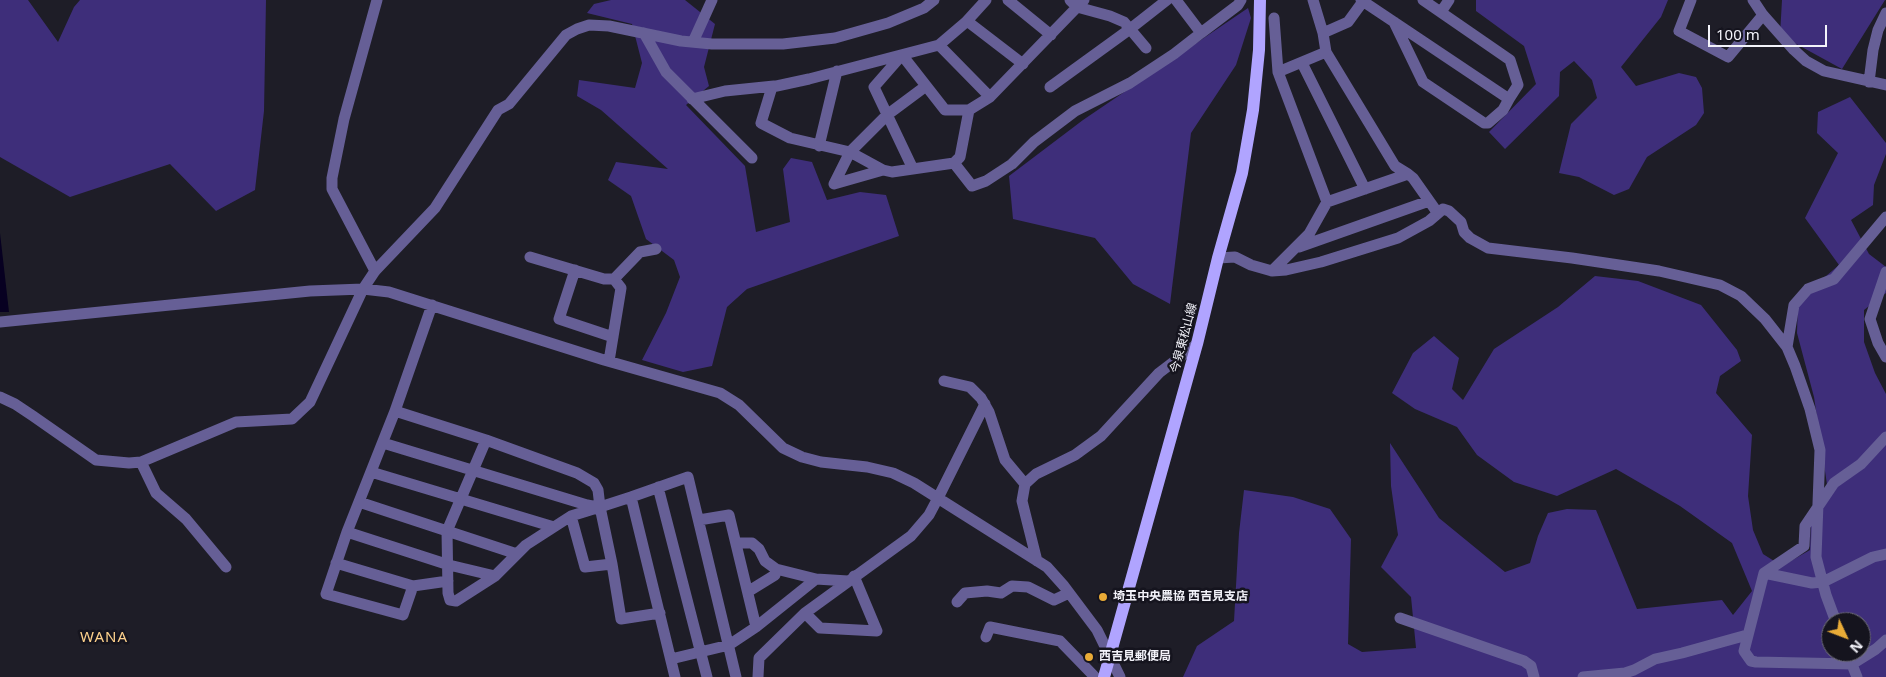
<!DOCTYPE html>
<html>
<head>
<meta charset="utf-8">
<style>
  body { margin:0 }
  #map { position:relative; width:1886px; height:677px; overflow:hidden; background:#1e1d27; font-family:"Noto Sans",sans-serif }
  canvas { display:block }
  .north { position:absolute; left:1821px; top:612px; width:50px; height:50px; box-sizing:border-box; background:#15141e; border:1px solid #6e6d76; border-radius:50%; rotate:133deg; font-size:14px; font-weight:700; line-height:20px; text-align:center; color:#f3f3fa }
  .north::after { content:''; display:block; margin:auto; width:18px; height:22px; background:#e9ab37; clip-path:polygon(50% 0,100% 100%,50% 72%,0 100%) }
  .scale { position:absolute; left:1708px; top:25px; width:119px; height:22px; box-sizing:border-box; border:2px solid #f3f3fa; border-top:0; padding-left:6px; font-size:15px; line-height:18px; white-space:nowrap; color:#f3f3fa; -webkit-text-stroke:4px #15141e; paint-order:stroke }
</style>
</head>
<body>
<div id="map">
<canvas width="1886" height="677"></canvas>
<div class="north">N</div>
<div class="scale">100 m</div>
</div>
<script>
const context = document.querySelector('canvas').getContext('2d');
context.lineJoin = 'round';
function fill(path, color) {
  context.fillStyle = color;
  context.fill(path, 'evenodd');
}
function toPath(rows) {
  const path = new Path2D();
  for (const r of rows) {
    path.moveTo(r[0], r[1]);
    for (let i = 2; i < r.length; i += 2) path.lineTo(r[i], r[i + 1]);
  }
  return path;
}
function stroke(path, color, width, dash) {
  context.strokeStyle = color;
  context.lineWidth = width;
  context.lineCap = dash ? 'butt' : 'round';
  context.setLineDash(dash || []);
  context.stroke(path);
}
function write(font, color, halo, rows, align = 'center') {
  context.font = font + ' "Noto Sans","Noto Sans JP",sans-serif';
  context.lineWidth = 5;
  context.setLineDash([]);
  context.textBaseline = 'middle';
  context.strokeStyle = halo;
  context.fillStyle = color;
  for (const [text, x, y, turn = 0] of rows) {
    context.save();
    context.translate(x, y);
    context.rotate((+turn || 0) * Math.PI / 180);
    context.textAlign = isNaN(turn) ? turn : align;
    if (halo) context.strokeText(text, 0, 0);
    context.fillText(text, 0, 0);
    context.restore();
  }
}
const green = toPath([
  [0,0,28,0,58,42,74,7,80,0,266,0,264,111,255,190,216,211,170,164,70,197,0,157],
  [611,0,685,0,715,24,704,67,709,86,686,105,745,166,756,232,790,222,783,169,791,158,812,162,827,200,860,192,886,195,899,236,747,289,727,307,712,366,683,372,642,360,666,313,680,277,674,260,646,239,631,196,608,180,616,162,668,169,601,110,577,96,579,80,635,88,642,63,632,24,587,13,594,4],
  [1476,0,1668,0,1661,17,1621,67,1636,86,1679,73,1696,77,1702,88,1704,113,1696,125,1647,157,1629,189,1614,195,1579,177,1559,173,1571,124,1597,98,1592,80,1574,61,1560,72,1559,96,1505,149,1489,132,1536,84,1524,46,1476,11],
  [1782,0,1885,0,1842,69,1780,35],
  [1248,8,1251,18,1236,65,1191,133,1170,304,1133,284,1095,238,1013,219,1009,176,1083,120],
  [1850,97,1886,143,1886,154,1874,185,1873,205,1851,220,1869,254,1886,267,1886,293,1864,310,1864,342,1875,373,1886,394,1886,677,1183,677,1197,646,1234,621,1239,533,1244,490,1293,497,1330,509,1351,539,1348,644,1362,652,1416,648,1411,597,1381,567,1398,535,1391,486,1390,443,1439,518,1505,572,1530,563,1538,536,1548,513,1567,509,1596,510,1637,609,1722,600,1733,615,1752,591,1732,543,1680,506,1616,469,1557,496,1514,482,1477,455,1457,427,1415,409,1392,393,1413,353,1434,336,1459,358,1452,389,1463,400,1494,349,1558,307,1595,276,1638,281,1701,305,1737,350,1741,361,1720,376,1716,393,1752,435,1748,496,1753,530,1763,554,1782,566,1810,550,1811,518,1829,498,1814,397,1797,333,1798,300,1839,265,1805,218,1838,153,1817,133,1818,112],
  [1831,622,1861,622,1861,652,1831,652]
]);
const water = toPath([
  [0,233,9,312,0,312]
]);
const minor = toPath([
  [1008,0,1051,35],
  [1070,0,1077,7,1110,16,1124,22,1130,29,1167,0],
  [1313,0,1323,33,1348,22,1364,0],
  [1361,0,1394,22,1509,99,1503,110,1488,123,1484,123,1423,82,1394,22],
  [1423,0,1510,60,1518,85,1509,99],
  [1691,0,1679,31,1728,57,1763,15],
  [1753,0,1763,15,1794,50,1806,61,1824,71,1886,85],
  [1441,12,1449,0],
  [1274,18,1278,72,1326,52],
  [967,21,1023,64],
  [644,33,666,72,752,158],
  [1201,33,1238,5,1241,0],
  [1323,33,1326,52,1395,166,1408,174],
  [693,42,712,0],
  [939,45,990,97],
  [902,55,945,110,969,110,990,97,1084,0],
  [902,55,874,87,913,169],
  [1302,63,1365,189],
  [1278,72,1327,202],
  [1869,82,1873,50,1878,30,1886,13],
  [1050,87,1130,29,1146,48],
  [692,99,725,91,774,86],
  [969,110,960,157,954,163,892,172,883,170,850,152,790,138,761,123,772,87,809,79,939,45,966,22,986,0],
  [819,146,837,71],
  [954,163,972,186,986,181,1012,164,1034,142,1075,111,1130,83,1174,54,1201,33,1176,0],
  [883,170,834,184,850,152,887,115,926,86],
  [1299,247,1429,201],
  [530,257,604,279,614,279,640,252,656,249],
  [1218,258,1235,257,1251,265,1272,271,1286,270,1321,262,1398,238,1429,221,1443,209,1449,211,1461,222,1464,232,1470,238,1488,248,1572,258,1659,271,1720,285,1741,296,1765,319,1787,347,1795,366,1810,409,1820,450,1816,557,1826,595,1836,622],
  [575,270,559,319,613,337],
  [375,271,332,189,332,178,344,119,377,0],
  [1272,271,1309,234,1327,202,1408,174,1413,178,1437,212],
  [1886,272,1870,319,1878,343,1886,357],
  [0,322,310,291,363,289,389,292,604,360,720,393,739,405,783,448,802,457,821,462,867,467,893,473,914,483,1047,567,1064,586,1097,630,1120,677],
  [1787,347,1794,305,1808,289,1834,279,1886,217],
  [609,361,621,288,614,279],
  [944,381,970,387,981,398,989,412,1005,460,1025,484],
  [0,397,15,404,33,416,96,460,129,463,141,462,236,422,292,419,310,402,363,289,375,271,435,208,498,110,509,104,566,35,577,29,589,25,609,26,681,41,712,44,783,44,835,38,888,23,924,8,934,0],
  [395,411,486,440],
  [383,443,587,505,598,507],
  [141,462,156,493,186,519,226,567],
  [371,472,554,527],
  [658,487,707,677],
  [631,497,675,677],
  [359,502,517,554],
  [571,516,585,567,612,564],
  [699,520,729,515,756,627],
  [347,532,449,565,495,576],
  [736,543,752,543,759,549,765,561,776,569],
  [1886,554,1873,557,1823,582,1812,583,1764,573,1744,651,1751,661,1756,662,1852,664,1876,649,1886,640],
  [1037,561,1022,501,1025,484,1036,474,1075,455,1101,436,1159,373,1197,344],
  [336,563,413,586,448,581],
  [1764,573,1804,546,1805,526,1834,483,1861,464,1886,437],
  [413,586,403,615,326,594,347,532,395,411,432,305],
  [749,591,775,575,776,569,816,579,848,581],
  [957,602,965,593,987,591,1001,593,1012,586,1028,587,1054,600,1069,593],
  [660,613,621,619,612,564,600,507,598,490,594,483,577,473,486,440,447,531,448,593,450,600,456,601,495,576,526,545,571,516,600,507,631,497,688,477,736,677],
  [805,613,820,628,877,631,854,576],
  [1400,618,1524,661,1531,666,1534,677],
  [986,637,990,627,1060,641,1095,677],
  [1847,652,1857,677],
  [671,659,729,645,756,627,816,579],
  [758,677,759,658,805,613,911,536,929,515,938,498,985,404],
  [1583,677,1625,673,1634,670,1655,659,1682,653,1747,635]
]);
const major = toPath([
  [1104,677,1197,344,1218,258,1242,173,1253,110,1259,50,1260,0]
]);
const markers = [
  [1103,597,5,"#e9ab37"],
  [1089,657,5,"#e9ab37"]
];
const streetNames = [
  ["今泉東松山線",1184,338,-75]
];
const poiNames = [
  ["埼玉中央農協 西吉見支店",1113,597],
  ["西吉見郵便局",1099,657]
];
const quarterNames = [
  ["WANA",104,638]
];
fill(green, '#3e2e7a');
fill(water, '#070021');
stroke(minor, '#665f96', 11);
stroke(major, '#b0a4ff', 12);
for (const [x, y, r, color] of markers) {
  const dot = new Path2D();
  dot.arc(x, y, r, 0, 2 * Math.PI);
  context.fillStyle = color;
  context.fill(dot);
  stroke(dot, '#15141e', 2);
}
write('12px', '#f3f3fa', '#15141e', streetNames);
write('bold 12px', '#f3f3fa', '#15141e', poiNames, 'left');
context.letterSpacing = '1px';
write('15px', '#fdd18c', '#15141e', quarterNames);
context.letterSpacing = '0px';
</script>
</body>
</html>
